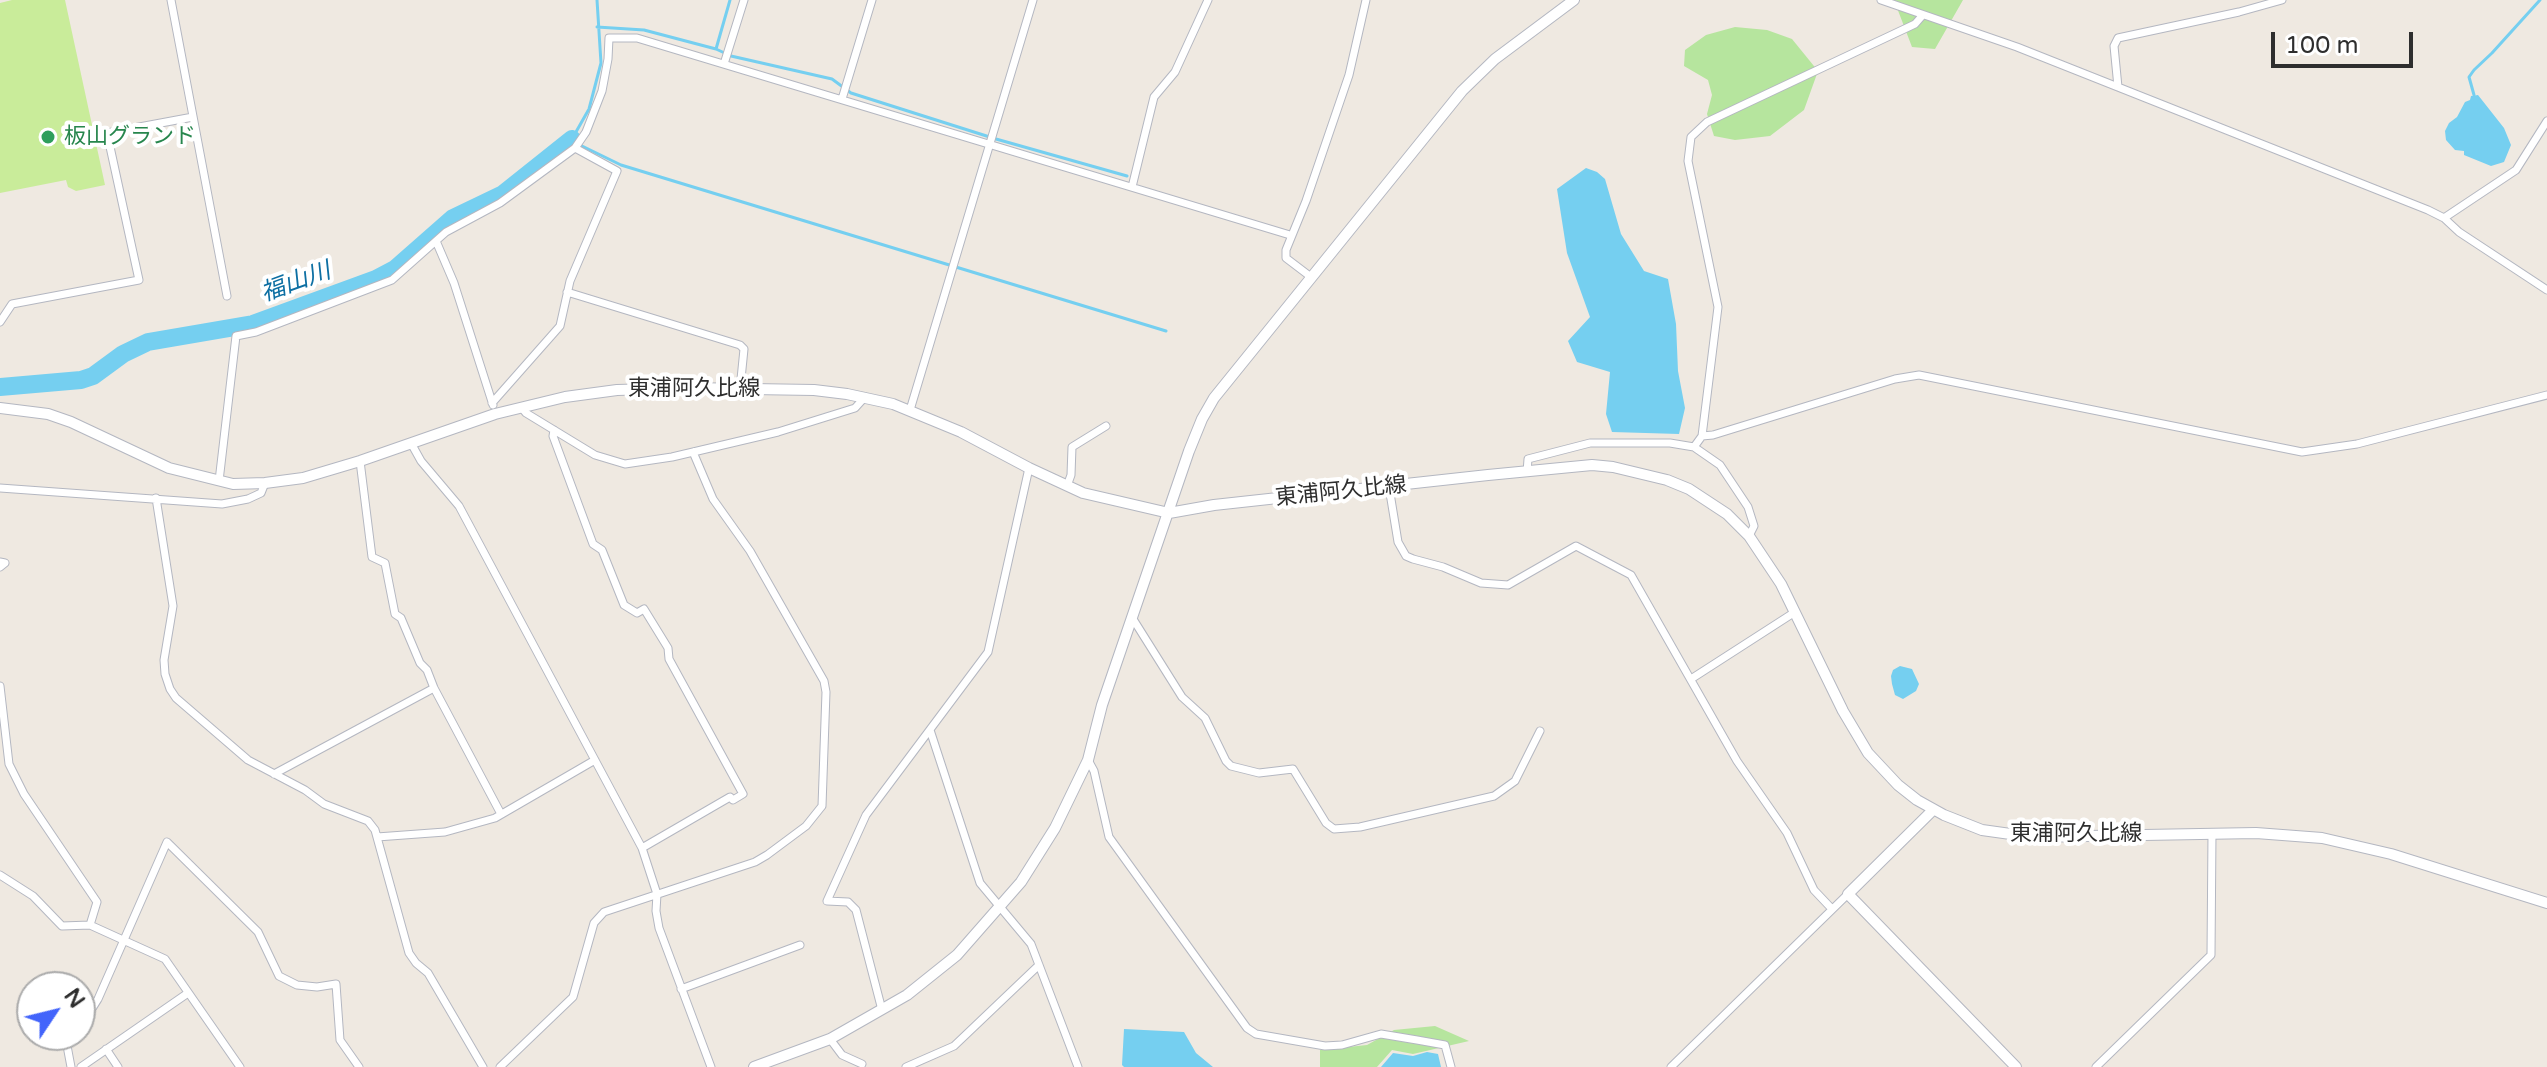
<!DOCTYPE html>
<html>
<head>
<meta charset="utf-8">
<style>
  body { margin:0 }
  #map { position:relative; width:2547px; height:1067px; overflow:hidden; background:#efe9e1; font-family:"Varela Round",sans-serif }
  canvas { display:block }
  .north { position:absolute; left:16px; top:971px; width:80px; height:80px; box-sizing:border-box; background:#fff; border:2px solid #ababab; border-radius:50%; rotate:55deg; font-size:22px; font-weight:700; line-height:32px; text-align:center; color:#2e2e2e }
  .north::after { content:''; display:block; margin:auto; width:28px; height:36px; background:#4264fb; clip-path:polygon(50% 0,100% 100%,50% 72%,0 100%) }
  .scale { position:absolute; left:2271px; top:32px; width:142px; height:36px; box-sizing:border-box; border:4px solid #2e2e2e; border-top:0; padding-left:10px; font-size:24px; line-height:28px; white-space:nowrap; color:#2e2e2e; -webkit-text-stroke:6px #fff; paint-order:stroke }
</style>
</head>
<body>
<div id="map">
<canvas width="2547" height="1067"></canvas>
<div class="north">N</div>
<div class="scale">100 m</div>
</div>
<script>
const context = document.querySelector('canvas').getContext('2d');
context.lineJoin = 'round';
function fill(path, color) {
  context.fillStyle = color;
  context.fill(path, 'evenodd');
}
function toPath(rows) {
  const path = new Path2D();
  for (const r of rows) {
    path.moveTo(r[0], r[1]);
    for (let i = 2; i < r.length; i += 2) path.lineTo(r[i], r[i + 1]);
  }
  return path;
}
function stroke(path, color, width, dash) {
  context.strokeStyle = color;
  context.lineWidth = width;
  context.lineCap = dash ? 'butt' : 'round';
  context.setLineDash(dash || []);
  context.stroke(path);
}
function write(font, color, halo, rows, align = 'center') {
  context.font = font + ' "Varela Round","Noto Sans JP",sans-serif';
  context.lineWidth = 8;
  context.setLineDash([]);
  context.textBaseline = 'middle';
  context.strokeStyle = halo;
  context.fillStyle = color;
  for (const [text, x, y, turn = 0] of rows) {
    context.save();
    context.translate(x, y);
    context.rotate((+turn || 0) * Math.PI / 180);
    context.textAlign = isNaN(turn) ? turn : align;
    if (halo) context.strokeText(text, 0, 0);
    context.fillText(text, 0, 0);
    context.restore();
  }
}
const green = toPath([
  [1894,0,1963,0,1935,49,1912,47],
  [1735,27,1767,30,1792,39,1818,71,1804,110,1770,136,1735,140,1714,136,1707,114,1712,95,1708,80,1684,66,1685,50,1706,35],
  [1435,1026,1469,1041,1413,1054,1392,1050,1377,1067,1320,1067,1320,1050,1367,1045,1394,1030]
]);
const pitch = toPath([
  [12,0,65,0,105,185,76,191,68,187,66,180,0,193,0,3]
]);
const water = toPath([
  [2478,95,2504,128,2511,145,2504,162,2491,166,2464,155,2464,151,2455,150,2446,140,2445,131,2449,123,2457,117,2465,102,2470,100,2471,96],
  [1586,168,1597,172,1605,179,1621,234,1644,271,1668,279,1676,324,1678,371,1685,408,1679,434,1612,432,1606,414,1610,372,1577,362,1568,341,1590,317,1567,253,1557,189],
  [1900,666,1912,669,1919,684,1916,691,1903,699,1895,695,1892,684,1891,676,1893,670],
  [1124,1029,1184,1032,1196,1053,1213,1067,1124,1067,1122,1065],
  [1427,1052,1438,1054,1441,1067,1381,1067,1393,1053,1413,1056]
]);
const stream = toPath([
  [597,0,601,63,589,109,572,139,582,146,621,165,1166,331],
  [597,27,644,30,716,49,730,0],
  [716,49,731,56,832,79,851,93,996,139,1127,176],
  [2474,95,2469,77,2474,70,2492,53,2540,0]
]);
const river = toPath([
  [0,387,81,380,93,376,123,354,148,342,253,324,376,279,395,269,453,218,503,194,572,139]
]);
const street = toPath([
  [171,0,227,296],
  [1881,0,2017,47,2428,210,2444,218,2459,232,2547,290],
  [724,64,744,0],
  [2118,87,2114,46,2118,38,2239,12,2282,0],
  [842,99,872,0],
  [1132,187,1154,97,1175,72,1208,0],
  [2444,218,2516,170,2547,121],
  [436,241,454,283,493,405],
  [1311,277,1286,258,1286,250,1306,201,1349,75,1366,0],
  [567,292,740,345,744,349,740,389],
  [0,322,12,304,139,280,107,133,193,117],
  [492,403,560,326,570,281,617,171,575,148],
  [521,407,526,413,595,455,625,464,672,457,778,432,855,408,865,397],
  [910,410,1033,0],
  [554,430,553,436,593,544,602,550,624,605,637,613,644,609,668,648,669,659,743,794,733,800,730,797,642,848],
  [1702,436,1718,307,1688,161,1691,137,1707,122,1915,24,1922,16],
  [411,443,421,461,459,506,642,848,657,894,656,911,659,928,711,1067],
  [1694,447,1702,436,1713,435,1895,379,1919,375,2302,452,2357,444,2547,395],
  [360,461,372,557,385,563,395,614,401,618,420,663,427,670,434,688,501,814],
  [1527,472,1528,459,1590,443,1670,443,1694,447,1720,465,1748,507,1754,526,1749,536],
  [219,481,236,336,256,332,392,280,446,232,500,203,575,148,586,132,602,91,608,59,609,38,637,38,1290,235],
  [1067,486,1071,475,1072,447,1106,426],
  [1389,487,1398,542,1406,556,1413,559,1443,567,1481,583,1508,585,1576,546,1631,575,1737,761,1787,833,1814,890,1832,909],
  [0,488,222,504,248,499,261,493,265,483],
  [156,498,173,606,164,660,165,674,170,689,176,698,248,760,305,790,324,804,368,821,375,830,409,953,416,963,428,973,483,1067],
  [0,562,5,563,0,567],
  [1133,619,1182,697,1205,718,1226,761,1231,766,1259,773,1293,769,1326,823,1334,829,1360,827,1494,796,1515,781,1540,731],
  [1691,679,1795,612],
  [0,686,9,764,24,794,97,902,90,925],
  [930,730,980,883,1031,944,1078,1067],
  [1088,760,1094,771,1109,837,1247,1028,1256,1034,1325,1046,1342,1045,1381,1034,1417,1040,1445,1045,1451,1067],
  [274,774,434,688],
  [377,837,445,832,495,818,595,760],
  [0,875,33,896,62,926,90,925,165,959,240,1067],
  [681,989,800,945],
  [882,1010,856,910,848,902,827,901,866,815,988,652,1029,468],
  [80,1020,93,1007,98,999,167,842,258,932,279,976,297,985,317,987,336,984,340,1040,359,1067],
  [65,1035,71,1067],
  [830,1039,842,1055,862,1064],
  [106,1049,118,1067],
  [81,1067,188,993],
  [500,1067,573,997,594,923,604,912,755,862,767,855,806,826,822,806,826,692,824,681,750,551,713,499,693,452],
  [906,1067,954,1046,1039,965],
  [1671,1067,1848,894],
  [2096,1067,2211,955,2212,833]
]);
const secondary = toPath([
  [0,408,48,414,71,422,169,468,233,484,265,483,303,478,360,461,495,414,565,397,617,390,689,388,814,390,847,394,893,404,961,432,1029,468,1083,493,1169,513,1214,505,1488,475,1592,465,1613,467,1667,480,1689,489,1727,514,1749,536,1781,584,1843,711,1868,753,1898,785,1917,800,1944,815,1982,830,2032,837,2256,833,2322,838,2391,854,2547,903],
  [1933,810,1848,894,2016,1067],
  [754,1067,830,1039,907,995,957,955,1021,882,1055,828,1088,760,1102,705,1189,451,1202,419,1214,398,1462,91,1495,59,1574,0]
]);
const markers = [
  [48,137,8,"#2e9e5b"]
];
const leisureNames = [
  ["板山グランド",64,137]
];
const streetNames = [
  ["東浦阿久比線",694,389],
  ["東浦阿久比線",1341,492,-6],
  ["東浦阿久比線",2076,834]
];
const waterNames = [
  ["福山川",296,283,-20]
];
fill(green, '#b6e59e');
fill(pitch, '#c9ec9a');
fill(water, '#75cff0');
stroke(stream, '#75cff0', 3);
stroke(river, '#75cff0', 18);
stroke(street, '#b4b7c1', 9);
stroke(secondary, '#b4b7c1', 12);
stroke(street, '#fff', 7);
stroke(secondary, '#fff', 10);
for (const [x, y, r, color] of markers) {
  const dot = new Path2D();
  dot.arc(x, y, r, 0, 2 * Math.PI);
  context.fillStyle = color;
  context.fill(dot);
  stroke(dot, '#fff', 3);
}
write('22px', '#27864d', '#fff', leisureNames, 'left');
write('22px', '#2e2e2e', '#fff', streetNames);
write('italic 24px', '#0d6fa3', '#fff', waterNames);
</script>
</body>
</html>
